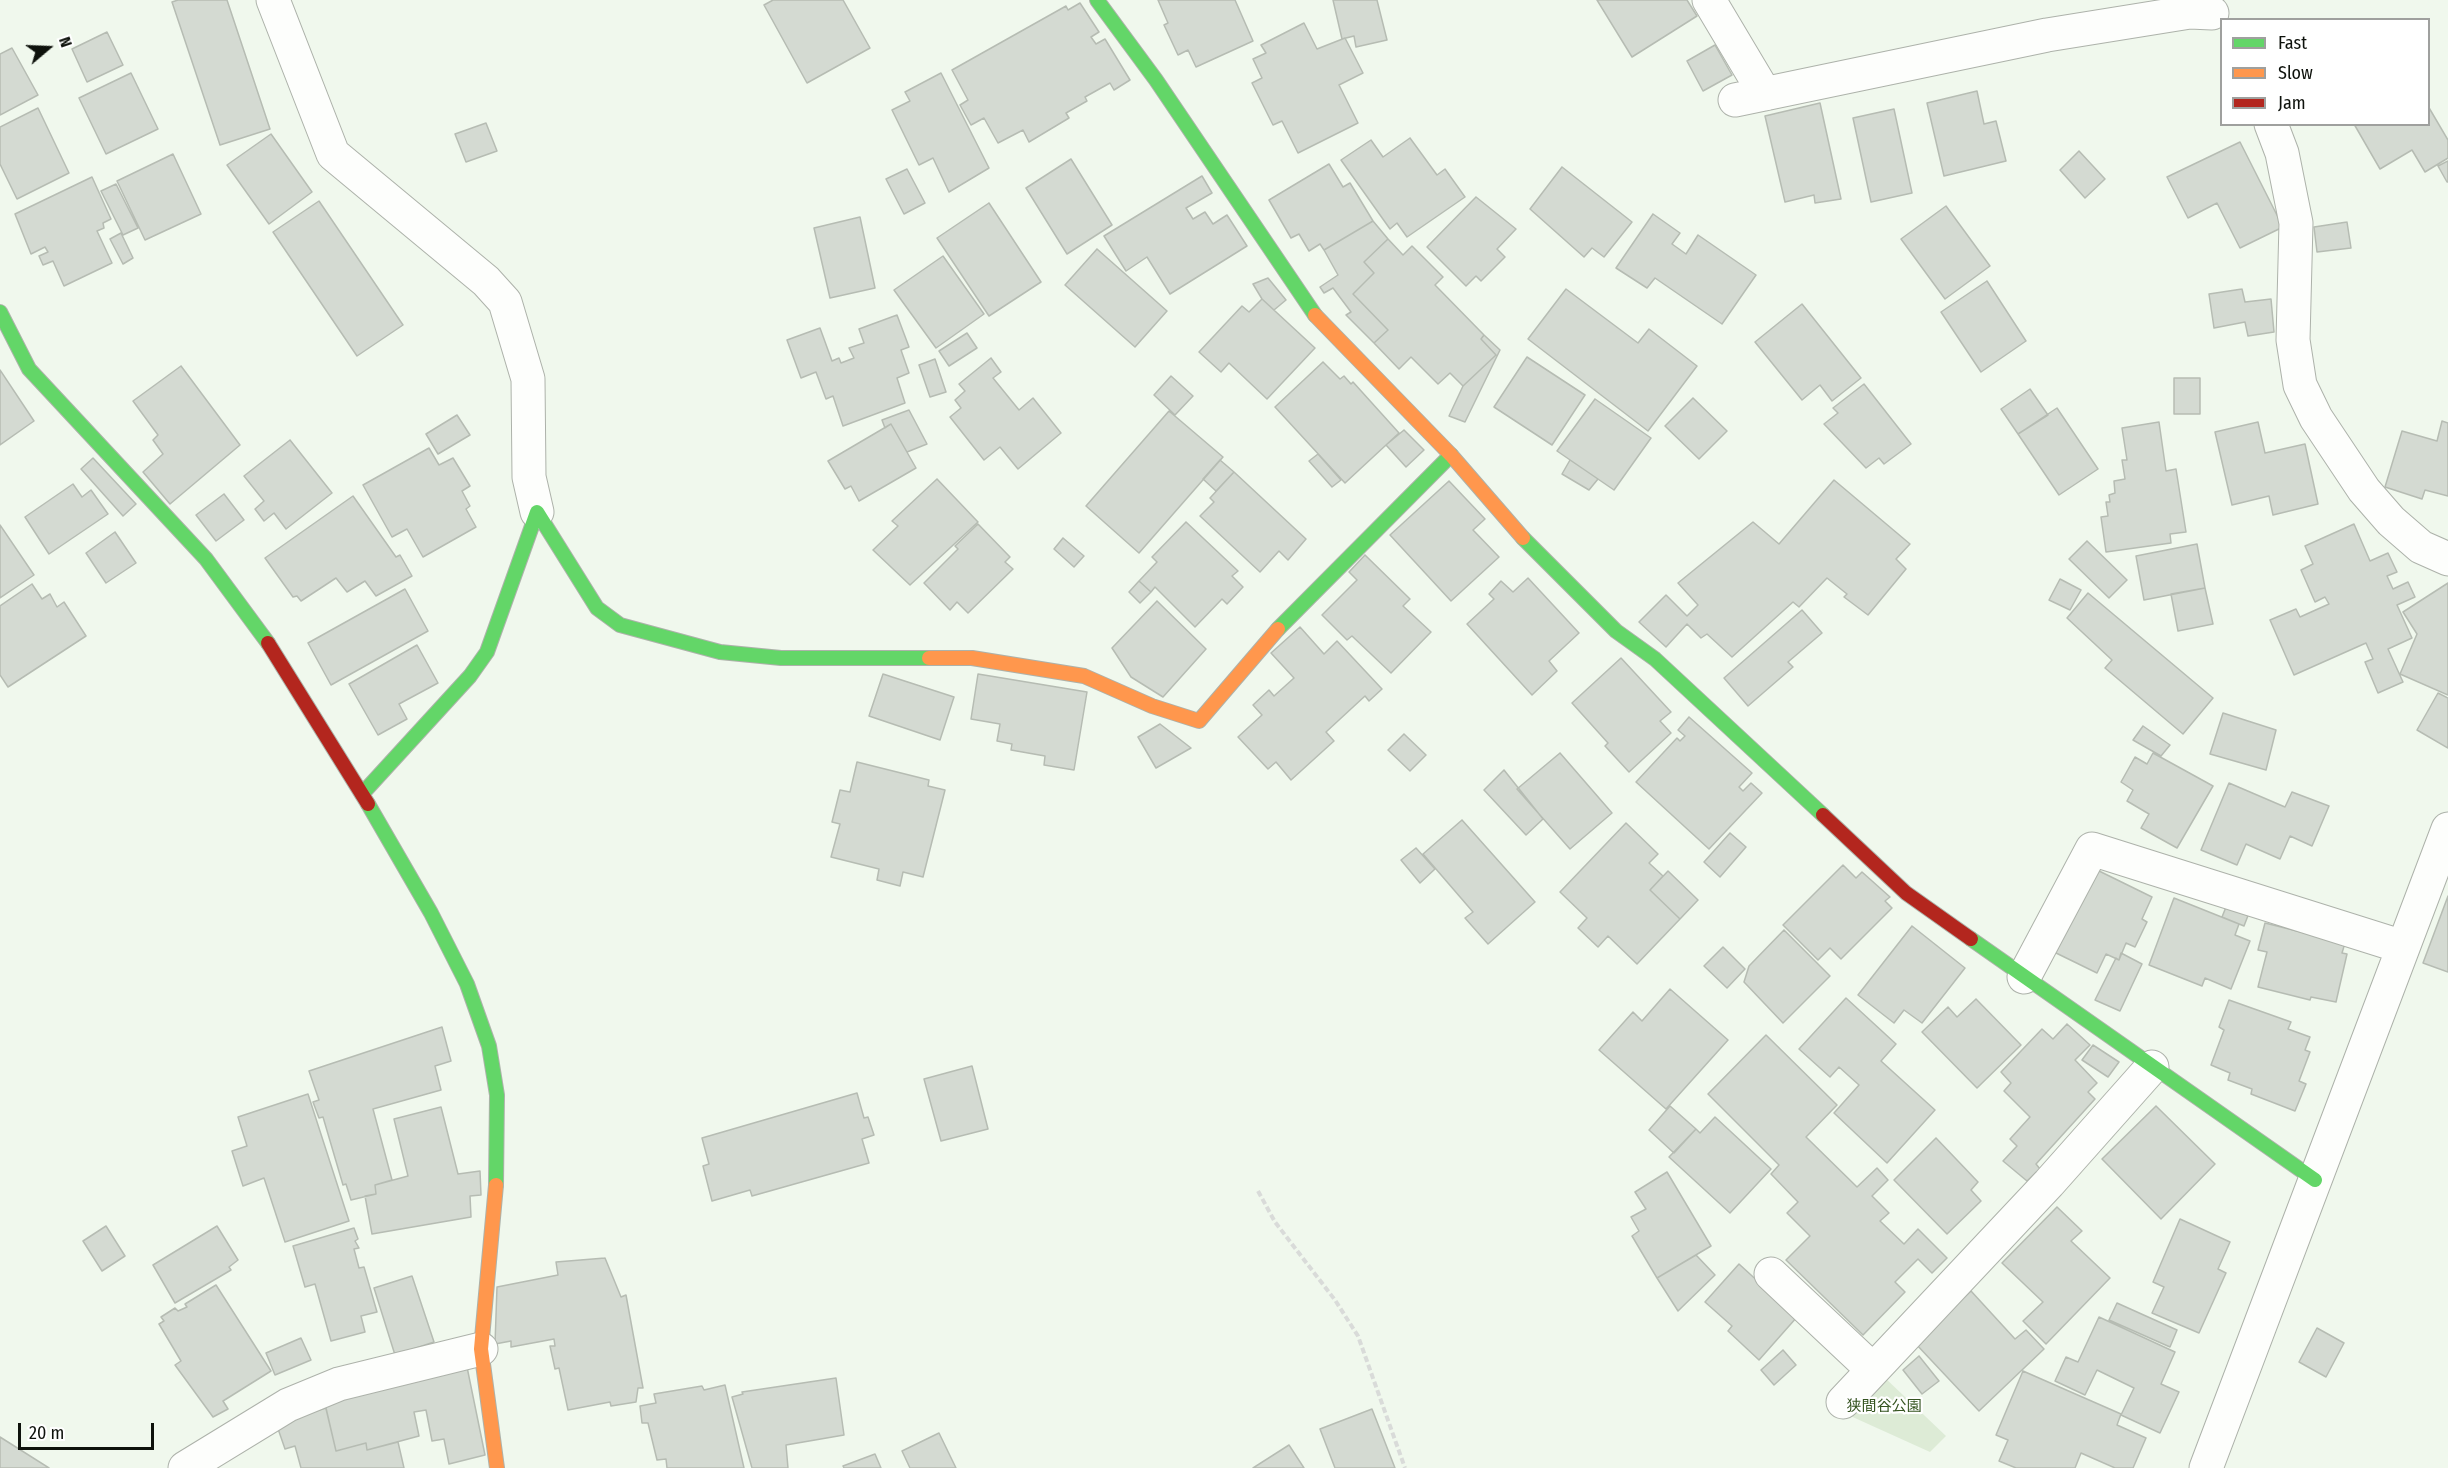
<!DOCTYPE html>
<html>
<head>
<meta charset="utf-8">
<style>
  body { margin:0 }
  #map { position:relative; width:2448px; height:1468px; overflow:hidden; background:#f0f8ed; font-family:"Fira Sans Condensed",sans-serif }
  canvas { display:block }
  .legend { position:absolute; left:2220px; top:18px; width:210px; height:108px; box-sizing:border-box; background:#fff; border:2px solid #9fa09e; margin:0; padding:8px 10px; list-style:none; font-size:18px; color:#0e120c }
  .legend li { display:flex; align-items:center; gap:12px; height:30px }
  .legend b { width:30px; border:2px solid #9fa09e }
  .north { position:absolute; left:18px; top:18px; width:60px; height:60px; -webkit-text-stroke:4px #fff; paint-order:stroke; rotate:71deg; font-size:16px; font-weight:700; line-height:24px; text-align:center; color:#0e120c }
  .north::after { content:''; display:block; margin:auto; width:21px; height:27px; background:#0e120c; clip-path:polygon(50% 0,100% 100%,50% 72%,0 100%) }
  .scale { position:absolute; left:18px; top:1423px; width:136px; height:27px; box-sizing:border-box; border:3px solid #0e120c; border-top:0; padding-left:8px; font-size:18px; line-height:21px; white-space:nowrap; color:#0e120c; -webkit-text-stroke:4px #fff; paint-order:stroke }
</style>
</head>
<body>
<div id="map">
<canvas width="2448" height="1468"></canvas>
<ul class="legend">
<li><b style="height:8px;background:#63d668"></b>Fast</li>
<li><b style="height:8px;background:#ff974d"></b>Slow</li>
<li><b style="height:8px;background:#b3261e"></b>Jam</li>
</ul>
<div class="north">N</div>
<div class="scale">20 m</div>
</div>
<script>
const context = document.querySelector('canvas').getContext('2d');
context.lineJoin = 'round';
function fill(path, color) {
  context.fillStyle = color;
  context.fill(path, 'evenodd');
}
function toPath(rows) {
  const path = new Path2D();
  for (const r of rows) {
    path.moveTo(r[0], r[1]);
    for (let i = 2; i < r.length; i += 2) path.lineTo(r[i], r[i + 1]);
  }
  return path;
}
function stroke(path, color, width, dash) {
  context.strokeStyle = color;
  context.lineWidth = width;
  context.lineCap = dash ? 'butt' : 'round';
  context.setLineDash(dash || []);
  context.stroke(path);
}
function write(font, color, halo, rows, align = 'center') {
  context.font = font + ' "Fira Sans Condensed","Noto Sans JP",sans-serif';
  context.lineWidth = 4.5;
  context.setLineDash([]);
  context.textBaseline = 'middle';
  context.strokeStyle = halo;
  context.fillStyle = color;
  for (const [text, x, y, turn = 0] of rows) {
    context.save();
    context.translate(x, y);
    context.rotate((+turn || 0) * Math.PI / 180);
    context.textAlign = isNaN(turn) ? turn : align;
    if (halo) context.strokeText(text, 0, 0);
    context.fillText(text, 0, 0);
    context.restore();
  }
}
const green = toPath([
  [1883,1376,1946,1436,1930,1452,1846,1414]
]);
const building = toPath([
  [178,0,227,0,270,129,220,145,172,2,178,0],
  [773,0,843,0,870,48,807,83,764,5,773,0],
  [1158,0,1235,0,1253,41,1196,67,1188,50,1178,55,1164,25,1168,23,1158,0],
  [1333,0,1377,0,1387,40,1356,47,1354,36,1342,39,1333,0],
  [1597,0,1687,0,1697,16,1632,57,1597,0],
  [1080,3,1099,32,1091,37,1096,44,1105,39,1130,80,1114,90,1110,83,1085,97,1087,101,1066,113,1069,118,1029,142,1023,130,998,143,984,118,971,125,960,105,968,100,952,70,1066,6,1068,10,1080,3],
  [1304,23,1317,49,1345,38,1363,73,1339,85,1358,123,1298,153,1282,121,1273,125,1252,83,1262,78,1253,59,1266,53,1261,45,1304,23],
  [107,32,123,65,87,82,72,49,107,32],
  [1715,45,1732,75,1703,91,1687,61,1715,45],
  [12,48,38,95,0,115,0,54,12,48],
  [131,73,158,129,106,154,79,98,131,73],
  [941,73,989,168,949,192,933,158,919,165,892,110,910,101,905,92,941,73],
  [1977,91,1984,124,1996,121,2006,161,1944,176,1927,103,1977,91],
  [1820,103,1841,199,1815,203,1814,195,1785,202,1765,116,1820,103],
  [2428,106,2448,140,2448,158,2425,172,2412,150,2380,169,2354,124,2428,124,2428,106],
  [38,108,69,173,17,199,0,164,0,127,38,108],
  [1894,109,1912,193,1871,202,1853,118,1894,109],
  [486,123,497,151,466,162,455,134,486,123],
  [271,134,312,192,269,224,227,165,271,134],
  [1410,138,1437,175,1445,169,1465,197,1407,237,1397,223,1390,229,1341,160,1371,140,1383,157,1410,138],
  [2240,142,2283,227,2240,248,2217,203,2188,218,2167,177,2240,142],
  [2079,151,2105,179,2085,198,2060,170,2079,151],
  [173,154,201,214,145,240,117,181,173,154],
  [1071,159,1112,225,1067,254,1026,188,1071,159],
  [2448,161,2448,182,2447,182,2438,166,2448,161],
  [1329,164,1343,187,1350,183,1373,221,1324,250,1320,244,1309,251,1299,234,1291,238,1269,200,1329,164],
  [1562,167,1632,222,1604,257,1592,248,1584,257,1530,209,1562,167],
  [907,169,925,203,904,214,886,179,907,169],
  [1202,176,1212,193,1186,208,1193,219,1205,212,1213,224,1227,215,1247,246,1170,294,1147,257,1126,271,1104,236,1202,176],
  [92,177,111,219,103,223,104,228,97,231,112,263,64,286,53,261,43,265,39,256,48,252,45,247,31,254,15,214,92,177],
  [116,184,138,228,123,235,101,191,116,184],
  [1476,197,1516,229,1497,249,1505,257,1481,281,1476,276,1466,286,1427,247,1476,197],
  [319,201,403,325,357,356,273,232,319,201],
  [989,203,1041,282,989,316,937,238,989,203],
  [1946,206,1990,266,1945,299,1901,239,1946,206],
  [1653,214,1680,233,1672,244,1686,254,1698,235,1756,275,1722,324,1655,278,1647,288,1616,268,1653,214],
  [860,217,875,288,830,298,814,228,860,217],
  [1373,221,1388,239,1364,262,1374,273,1353,294,1388,330,1374,343,1346,315,1351,312,1333,288,1324,293,1320,287,1338,275,1324,250,1373,221],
  [2347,222,2351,248,2317,252,2314,227,2347,222],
  [121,233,133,258,123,264,110,239,121,233],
  [1388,239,1403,255,1412,246,1443,277,1435,285,1484,335,1481,339,1496,355,1463,386,1450,373,1438,384,1411,357,1399,369,1374,343,1388,330,1353,294,1374,273,1364,262,1388,239],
  [1097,249,1167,311,1135,347,1065,285,1097,249],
  [943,256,984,314,936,348,894,290,943,256],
  [1268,278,1286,300,1274,310,1262,299,1253,284,1268,278],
  [1987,281,2026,341,1981,372,1941,312,1987,281],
  [1566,289,1638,343,1649,329,1697,366,1648,431,1528,339,1566,289],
  [2242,289,2245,302,2271,299,2274,332,2248,336,2245,322,2214,328,2209,294,2242,289],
  [1262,299,1315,348,1267,399,1229,363,1221,372,1199,352,1242,306,1249,312,1262,299],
  [1802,304,1861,378,1832,401,1820,385,1802,400,1755,342,1802,304],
  [897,315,909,347,901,350,909,373,897,378,905,403,843,426,833,396,826,399,816,372,801,378,787,340,820,328,832,361,839,358,841,363,854,358,849,348,864,343,859,329,897,315],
  [967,333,977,348,949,366,939,351,967,333],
  [1484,335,1500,350,1465,422,1449,416,1463,386,1496,355,1481,339,1484,335],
  [1527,357,1585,395,1552,445,1494,407,1527,357],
  [991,358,1001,372,993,378,1019,410,1033,398,1061,433,1018,469,1000,447,984,460,950,417,961,408,955,400,965,391,959,384,991,358],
  [935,359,946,392,930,397,919,365,935,359],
  [1323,362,1340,379,1344,376,1351,384,1353,382,1399,433,1345,483,1275,407,1323,362],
  [181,366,240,445,170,504,143,472,163,454,153,440,158,435,133,401,181,366],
  [0,370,34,421,0,445,0,370],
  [1171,376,1193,396,1175,415,1154,395,1171,376],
  [2174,378,2200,378,2200,414,2174,414,2174,378],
  [1864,384,1911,444,1884,464,1879,458,1866,468,1824,424,1838,413,1833,408,1864,384],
  [2030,389,2048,415,2018,434,2001,409,2030,389],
  [1693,398,1727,431,1699,459,1665,426,1693,398],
  [1595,399,1651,438,1614,490,1557,451,1595,399],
  [2057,408,2098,469,2059,495,2018,434,2057,408],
  [909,410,927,444,907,452,891,424,885,428,882,420,909,410],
  [1169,411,1223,457,1139,553,1086,506,1169,411],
  [457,415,470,435,438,454,426,434,457,415],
  [2442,421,2448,423,2448,496,2425,490,2422,499,2385,487,2402,431,2437,441,2442,421],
  [2159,422,2166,471,2176,469,2186,532,2170,534,2171,543,2106,552,2101,517,2108,516,2106,502,2110,502,2109,495,2115,493,2114,481,2125,479,2122,460,2127,460,2122,428,2159,422],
  [2258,422,2265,453,2305,444,2318,504,2273,515,2269,496,2232,505,2215,432,2258,422],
  [891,424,916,468,859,501,851,486,845,489,828,461,891,424],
  [1404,430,1424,450,1406,467,1386,445,1404,430],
  [290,440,332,493,286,529,274,513,264,521,255,509,264,501,244,476,290,440],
  [429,448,439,465,453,458,470,486,462,491,470,506,466,509,476,527,423,557,407,529,392,537,363,485,429,448],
  [1318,454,1341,480,1332,487,1309,461,1318,454],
  [93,458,136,504,123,516,81,469,93,458],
  [1220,460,1234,472,1216,491,1203,479,1220,460],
  [1570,460,1598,479,1589,490,1562,474,1570,460],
  [1234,472,1306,539,1288,560,1279,551,1260,572,1200,516,1214,502,1210,498,1234,472],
  [937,479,978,522,910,585,873,550,898,526,892,521,937,479],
  [1834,480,1910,544,1896,559,1906,569,1868,615,1844,597,1847,594,1827,578,1799,607,1793,602,1732,657,1707,634,1701,638,1687,624,1666,647,1639,622,1666,595,1687,616,1698,605,1678,583,1753,522,1779,544,1834,480],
  [1449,481,1485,519,1473,530,1499,557,1451,601,1390,535,1449,481],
  [73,484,82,497,91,490,108,514,49,554,25,517,73,484],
  [224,494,244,520,216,541,196,515,224,494],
  [353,496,396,557,400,555,412,576,376,596,365,581,347,592,336,578,301,601,297,596,293,597,265,558,353,496],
  [1186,522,1238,571,1232,576,1243,587,1227,604,1222,599,1195,627,1155,587,1151,592,1139,581,1157,562,1152,557,1186,522],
  [978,524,1010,557,1005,562,1013,569,968,613,957,602,950,610,924,583,958,549,955,546,978,524],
  [2354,524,2370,561,2388,553,2397,572,2387,576,2393,589,2408,582,2415,597,2397,605,2412,638,2388,649,2403,682,2378,693,2365,662,2373,659,2366,643,2294,675,2270,620,2296,609,2300,617,2329,604,2325,597,2315,602,2301,570,2313,564,2305,546,2354,524],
  [0,525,34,575,0,598,0,525],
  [115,532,136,563,106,583,86,553,115,532],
  [1063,538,1084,556,1074,567,1054,549,1063,538],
  [2087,541,2127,580,2109,598,2069,559,2087,541],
  [2197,544,2205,588,2144,600,2136,556,2197,544],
  [1365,555,1410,599,1403,606,1431,632,1391,673,1352,636,1347,640,1322,615,1357,580,1349,572,1365,555],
  [1528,578,1579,633,1549,661,1557,671,1532,695,1467,624,1494,599,1489,594,1501,581,1513,592,1528,578],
  [2060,579,2081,590,2070,610,2049,600,2060,579],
  [1139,581,1151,592,1140,603,1129,592,1139,581],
  [2448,583,2448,695,2400,674,2417,634,2403,612,2448,583],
  [32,584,42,599,50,594,57,607,64,602,86,636,8,687,0,675,0,606,32,584],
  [2205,588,2213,624,2178,631,2171,594,2205,588],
  [405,589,428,631,331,685,308,643,405,589],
  [2088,593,2213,698,2183,734,2105,668,2112,660,2067,618,2088,593],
  [1157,601,1206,649,1163,697,1131,677,1112,648,1157,601],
  [1802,610,1822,633,1788,662,1793,667,1748,706,1724,678,1802,610],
  [1300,627,1324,654,1337,641,1382,689,1369,701,1365,696,1326,732,1334,741,1291,780,1276,762,1268,769,1238,737,1262,715,1253,705,1269,690,1274,696,1294,678,1271,653,1300,627],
  [417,645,438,683,399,704,407,719,378,735,349,684,417,645],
  [1621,658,1671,712,1660,721,1671,733,1629,772,1605,746,1608,743,1572,703,1621,658],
  [883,674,954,697,940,740,869,716,883,674],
  [978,674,1087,692,1074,770,1044,765,1045,756,1011,750,1012,744,997,741,1000,724,971,719,978,674],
  [2438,693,2448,698,2448,748,2417,730,2438,693],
  [2223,713,2276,730,2266,770,2210,754,2223,713],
  [1689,717,1752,773,1739,787,1743,791,1751,783,1762,793,1709,849,1636,782,1677,738,1680,741,1685,736,1678,730,1689,717],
  [1160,724,1191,748,1156,768,1138,737,1160,724],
  [2143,726,2170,745,2161,756,2133,740,2143,726],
  [1404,734,1426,755,1410,771,1388,750,1404,734],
  [1560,753,1612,813,1570,849,1517,789,1560,753],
  [2153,753,2213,786,2177,848,2141,828,2149,814,2127,801,2133,790,2121,782,2135,757,2147,764,2153,753],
  [857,762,929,780,928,786,945,790,923,877,903,872,900,886,877,880,879,869,831,857,840,824,832,822,840,790,850,792,857,762],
  [1504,770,1543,819,1526,835,1484,790,1504,770],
  [2229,783,2285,807,2292,792,2329,806,2312,846,2290,836,2280,859,2246,844,2237,865,2201,850,2229,783],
  [1462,820,1535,902,1488,944,1465,918,1473,912,1423,854,1462,820],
  [1626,823,1658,854,1649,863,1663,876,1650,890,1680,919,1637,964,1608,936,1598,947,1578,928,1587,918,1560,892,1626,823],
  [1730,833,1746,847,1720,877,1704,862,1730,833],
  [1416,848,1435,869,1420,883,1401,860,1416,848],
  [1843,865,1856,878,1862,872,1890,897,1885,901,1892,908,1841,959,1830,948,1818,960,1783,925,1843,865],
  [2095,869,2152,897,2142,919,2147,922,2135,947,2126,943,2119,960,2106,954,2097,973,2054,952,2095,869],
  [1668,871,1698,900,1680,919,1650,890,1668,871],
  [2448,896,2448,972,2423,963,2448,896],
  [2174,898,2239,924,2235,935,2250,941,2231,989,2205,978,2202,986,2149,965,2174,898],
  [2226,907,2249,913,2244,926,2222,917,2226,907],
  [2265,923,2345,943,2342,953,2347,954,2336,1002,2311,997,2310,1000,2258,987,2267,952,2258,950,2265,923],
  [1912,926,1965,968,1922,1023,1904,1010,1894,1023,1858,995,1912,926],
  [1784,930,1830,976,1783,1023,1744,982,1749,966,1784,930],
  [1723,947,1745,969,1727,988,1704,966,1723,947],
  [2121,953,2142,964,2120,1011,2095,1000,2116,958,2119,960,2121,953],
  [1670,989,1728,1040,1666,1109,1599,1050,1633,1012,1642,1021,1670,989],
  [1846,998,1896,1044,1881,1061,1935,1110,1887,1163,1834,1113,1859,1085,1839,1067,1830,1077,1799,1049,1846,998],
  [1976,999,2021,1045,1977,1088,1922,1032,1948,1007,1957,1017,1976,999],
  [2229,1000,2291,1022,2288,1029,2310,1037,2305,1050,2310,1052,2299,1081,2306,1084,2295,1111,2251,1094,2252,1089,2228,1080,2230,1073,2211,1065,2224,1030,2219,1027,2229,1000],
  [2067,1024,2090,1045,2075,1060,2097,1083,2088,1092,2095,1099,2036,1164,2040,1169,2027,1181,2003,1161,2017,1146,2010,1139,2030,1117,2004,1091,2011,1083,2001,1072,2042,1029,2053,1039,2067,1024],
  [442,1027,451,1061,435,1066,441,1090,373,1109,392,1180,375,1185,376,1194,351,1200,346,1184,343,1185,323,1117,319,1118,313,1102,319,1100,309,1071,442,1027],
  [1766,1035,1837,1105,1806,1137,1857,1187,1877,1168,1888,1180,1872,1196,1889,1213,1880,1221,1904,1244,1918,1229,1947,1258,1932,1273,1918,1259,1895,1282,1905,1292,1863,1335,1786,1260,1810,1236,1787,1213,1798,1202,1771,1174,1779,1165,1708,1094,1766,1035],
  [2093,1045,2119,1062,2108,1077,2082,1060,2093,1045],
  [972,1066,988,1129,941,1141,924,1079,972,1066],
  [857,1093,864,1118,868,1117,874,1135,862,1139,869,1163,752,1196,750,1190,712,1201,703,1166,709,1164,702,1138,857,1093],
  [308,1094,349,1221,285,1242,264,1178,243,1186,232,1151,247,1146,238,1117,308,1094],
  [1670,1106,1696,1129,1674,1153,1649,1130,1670,1106],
  [2156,1106,2215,1164,2161,1219,2102,1159,2156,1106],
  [441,1107,458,1174,480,1171,481,1195,470,1196,471,1217,372,1234,365,1196,376,1194,375,1185,408,1176,394,1119,441,1107],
  [1715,1117,1771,1169,1730,1213,1669,1157,1696,1129,1700,1133,1715,1117],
  [1936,1138,1978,1182,1971,1190,1981,1201,1947,1234,1894,1180,1936,1138],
  [1667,1172,1711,1246,1657,1278,1632,1236,1639,1231,1631,1217,1646,1209,1635,1192,1667,1172],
  [2057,1207,2082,1231,2071,1241,2110,1278,2046,1344,2023,1321,2043,1302,2002,1263,2057,1207],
  [2180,1219,2230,1242,2218,1269,2226,1273,2199,1333,2152,1313,2164,1287,2153,1282,2180,1219],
  [106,1226,125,1256,102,1271,83,1241,106,1226],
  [217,1226,238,1260,229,1267,231,1270,175,1303,153,1265,217,1226],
  [354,1228,358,1239,355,1241,359,1248,354,1249,359,1268,364,1267,377,1312,361,1316,365,1332,331,1341,315,1284,305,1287,293,1246,354,1228],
  [1696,1255,1715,1275,1678,1311,1657,1278,1696,1255],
  [605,1258,621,1297,626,1295,643,1388,638,1388,636,1402,611,1406,610,1402,568,1410,559,1368,555,1369,550,1346,555,1346,554,1339,511,1347,511,1341,495,1344,497,1287,558,1275,556,1262,605,1258],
  [1739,1264,1797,1317,1759,1360,1728,1331,1732,1326,1705,1302,1739,1264],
  [412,1276,434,1342,395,1355,374,1288,412,1276],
  [216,1285,271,1371,223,1401,228,1409,213,1417,175,1365,181,1361,159,1324,164,1321,161,1317,175,1308,178,1311,187,1307,185,1304,216,1285],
  [1971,1291,2015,1339,2026,1330,2044,1349,1979,1411,1915,1343,1971,1291],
  [2117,1303,2177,1330,2170,1347,2109,1320,2117,1303],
  [2099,1317,2175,1352,2161,1384,2179,1392,2160,1433,2121,1415,2134,1388,2097,1370,2085,1395,2055,1381,2066,1357,2078,1362,2099,1317],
  [2317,1328,2344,1343,2326,1377,2299,1362,2317,1328],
  [301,1338,311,1360,275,1375,266,1353,301,1338],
  [1783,1350,1796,1365,1774,1385,1761,1370,1783,1350],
  [1919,1356,1939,1381,1922,1394,1903,1370,1919,1356],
  [467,1367,485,1455,449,1464,444,1439,432,1441,426,1410,414,1412,419,1436,367,1450,366,1443,336,1451,323,1396,467,1367],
  [2023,1371,2121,1414,2117,1425,2146,1438,2133,1468,2115,1468,2081,1453,2075,1468,2016,1468,1999,1461,2008,1440,1996,1435,2023,1371],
  [836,1378,844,1435,786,1445,788,1468,752,1468,732,1397,743,1394,742,1392,836,1378],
  [725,1385,744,1468,667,1468,666,1459,657,1460,648,1423,642,1423,640,1406,656,1403,654,1394,702,1386,704,1390,725,1385],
  [326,1408,336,1451,366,1443,367,1450,398,1442,404,1468,301,1468,295,1446,285,1449,276,1423,326,1408],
  [1372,1409,1395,1468,1335,1468,1320,1429,1372,1409],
  [939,1433,956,1468,910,1468,902,1451,939,1433],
  [0,1437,49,1468,0,1468,0,1437],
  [1289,1445,1304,1468,1253,1468,1289,1445],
  [875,1454,881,1468,844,1468,843,1466,875,1454]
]);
const path = toPath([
  [1258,1191,1275,1222,1335,1300,1358,1336,1405,1468]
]);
const street = toPath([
  [273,0,333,154,486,281,505,302,528,379,529,477,537,512],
  [1709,0,1765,94],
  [1735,100,2047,35,2190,12,2212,13],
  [2271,124,2282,153,2296,223,2293,340,2300,385,2316,418,2364,490,2391,521,2421,547,2448,559],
  [2024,977,2092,849,2403,947],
  [1771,1274,1873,1370],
  [1843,1402,2049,1183,2152,1067],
  [185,1468,288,1405,339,1384,481,1349],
  [2206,1468,2448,829]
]);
const fast = toPath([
  [1097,0,1156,80,1315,315],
  [0,312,29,369,206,559,268,643],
  [1523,538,1616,631,1655,659,1823,815],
  [1278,629,1451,455],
  [362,794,470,676,487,652,537,512,597,608,620,625,720,652,781,658,929,658],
  [368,804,431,913,467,984,489,1046,497,1095,496,1185],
  [1971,939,2315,1180]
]);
const slow = toPath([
  [1315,315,1451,455,1523,538],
  [929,658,972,658,1084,676,1152,706,1199,721,1278,629],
  [496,1185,481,1349,497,1468]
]);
const jam = toPath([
  [268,643,368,804],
  [1823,815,1906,893,1971,939]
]);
const parkNames = [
  ["狭間谷公園",1884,1407]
];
fill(green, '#ddebd6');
fill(building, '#d4dad2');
stroke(building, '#b6bcb3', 1.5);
stroke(street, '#adb2aa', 35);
stroke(fast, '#adb2aa', 16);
stroke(slow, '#adb2aa', 16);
stroke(jam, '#adb2aa', 16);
stroke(path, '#d9dbd9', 4, [6, 3]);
stroke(street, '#fdfefc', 33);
stroke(fast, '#63d668', 14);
stroke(slow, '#ff974d', 14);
stroke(jam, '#b3261e', 14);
write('15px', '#355420', '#fff', parkNames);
</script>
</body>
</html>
